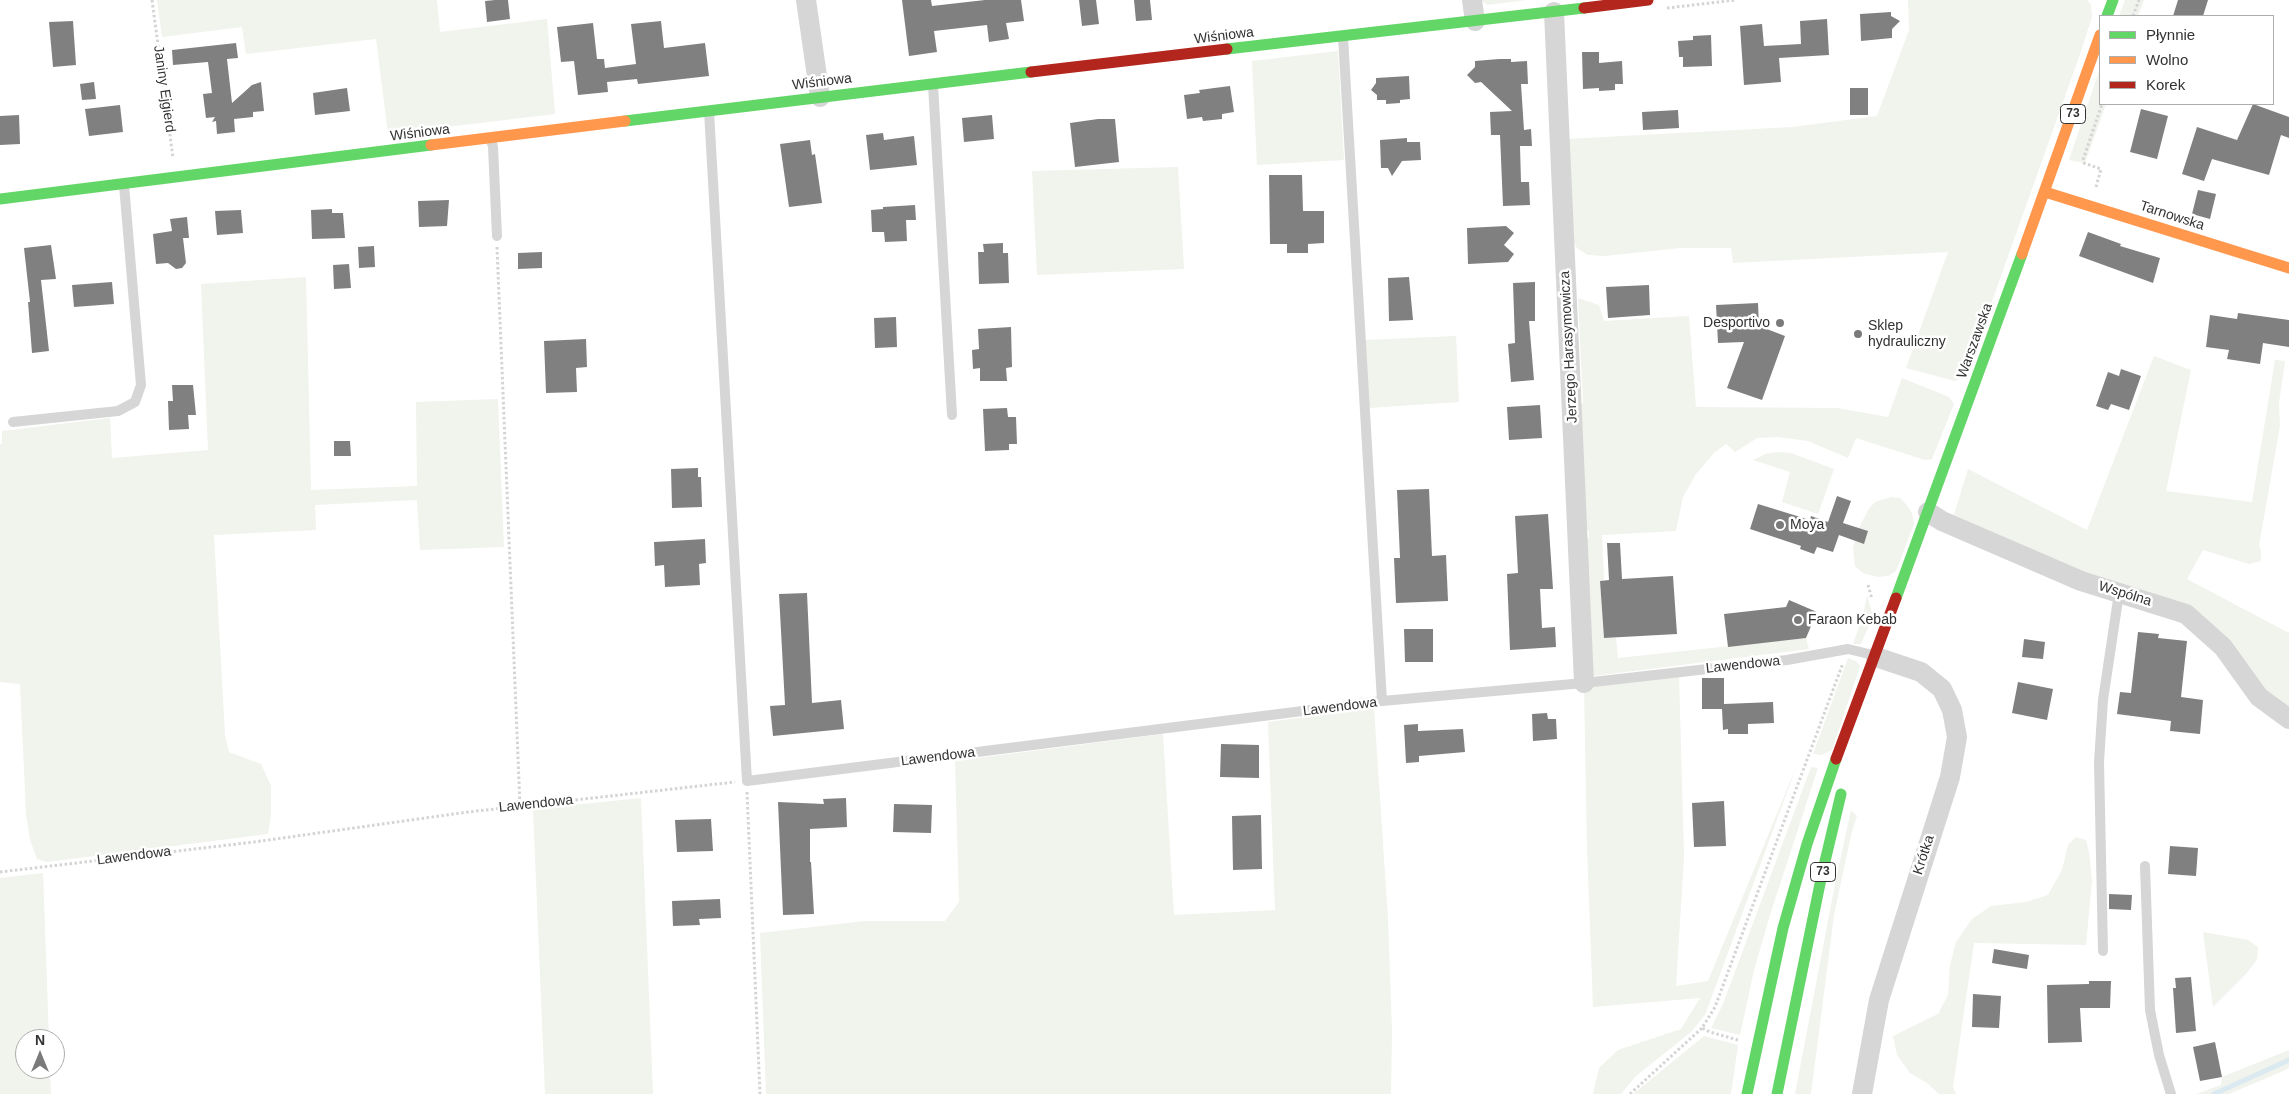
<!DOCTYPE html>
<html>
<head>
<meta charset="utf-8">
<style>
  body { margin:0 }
  #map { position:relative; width:2289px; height:1094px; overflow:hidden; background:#fff; font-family:Arial,sans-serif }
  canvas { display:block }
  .legend { position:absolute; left:2099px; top:15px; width:175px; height:90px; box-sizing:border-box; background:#fff; border:1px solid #adadad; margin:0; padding:6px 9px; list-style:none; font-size:15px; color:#323232 }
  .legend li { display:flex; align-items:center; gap:10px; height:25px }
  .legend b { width:25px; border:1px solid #adadad }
  .north { position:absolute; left:15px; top:1029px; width:50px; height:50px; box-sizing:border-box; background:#fff; border:1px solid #adadad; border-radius:50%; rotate:0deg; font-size:14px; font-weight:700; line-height:20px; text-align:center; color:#323232 }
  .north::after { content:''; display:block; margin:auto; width:18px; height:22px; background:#7a7a7a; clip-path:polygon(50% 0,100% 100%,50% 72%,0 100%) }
</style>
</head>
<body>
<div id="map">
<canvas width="2289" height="1094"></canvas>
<ul class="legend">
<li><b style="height:6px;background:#63d668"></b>Płynnie</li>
<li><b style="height:6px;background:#ff974d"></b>Wolno</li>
<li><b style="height:6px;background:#b3261e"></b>Korek</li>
</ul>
<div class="north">N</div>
</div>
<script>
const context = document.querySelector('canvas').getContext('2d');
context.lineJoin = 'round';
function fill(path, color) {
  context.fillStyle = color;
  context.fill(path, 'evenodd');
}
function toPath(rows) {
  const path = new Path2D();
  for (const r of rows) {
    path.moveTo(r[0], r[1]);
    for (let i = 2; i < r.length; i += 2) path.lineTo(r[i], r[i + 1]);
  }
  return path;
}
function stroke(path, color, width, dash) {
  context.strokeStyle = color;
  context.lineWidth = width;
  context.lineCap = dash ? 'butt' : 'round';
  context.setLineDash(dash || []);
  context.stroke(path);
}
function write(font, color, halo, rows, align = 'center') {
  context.font = font + ' Arial,sans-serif';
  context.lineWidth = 5;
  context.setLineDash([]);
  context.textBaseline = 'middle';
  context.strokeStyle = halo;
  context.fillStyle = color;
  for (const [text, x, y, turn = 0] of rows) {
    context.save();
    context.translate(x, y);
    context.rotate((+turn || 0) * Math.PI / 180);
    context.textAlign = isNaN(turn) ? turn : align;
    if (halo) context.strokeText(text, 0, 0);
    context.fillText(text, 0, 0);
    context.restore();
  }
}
const green = toPath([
  [157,0,437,0,440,32,547,19,555,114,388,134,376,39,246,54,242,27,162,37],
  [1481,0,1527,0,1487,5],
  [1908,0,2087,0,2091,5,2092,17,2079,57,1965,377,1955,381,1906,368,1948,252,1733,263,1731,248,1680,248,1605,256,1588,255,1577,248,1571,237,1566,139,1792,127,1877,116,1909,30],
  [2125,0,2144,0,2138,16,2119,16],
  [1338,51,1344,160,1257,165,1252,61],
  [2100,68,2100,104,2106,104,2085,163,2069,160],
  [1178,167,1184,269,1037,275,1032,171],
  [306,277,311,490,417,486,416,402,498,399,504,547,420,550,417,500,315,505,316,530,214,535,225,735,229,752,261,764,271,786,271,815,268,834,47,862,37,859,30,840,26,814,20,684,0,682,0,444,2,444,2,431,110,418,112,458,208,450,201,284],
  [1578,298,1599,305,1604,321,1689,316,1696,407,1837,408,1888,417,1902,378,1949,397,1954,404,1932,459,1925,460,1856,438,1848,458,1808,441,1778,437,1757,438,1735,452,1726,444,1714,453,1696,474,1683,497,1676,531,1602,535,1604,580,1600,581,1604,638,1616,638,1618,658,1806,638,1809,649,1594,676,1588,671,1582,543,1589,538,1589,531,1581,527,1575,410,1583,403],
  [1456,336,1459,402,1368,408,1365,340],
  [2154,356,2191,370,2166,491,2252,502,2275,360,2285,361,2279,403,2280,426,2259,545,2261,552,2261,561,2249,564,2203,550,2187,579,2289,633,2289,714,2261,692,2198,614,2099,580,1954,515,1968,469,2087,530],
  [1777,452,1791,453,1834,469,1818,514,1782,502,1790,472,1753,460,1765,454],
  [1891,497,1900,498,1906,504,1912,513,1914,524,1896,571,1888,576,1878,577,1863,573,1855,566,1853,548,1855,540,1864,543,1868,531,1859,528,1868,510,1875,502],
  [1867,595,1873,616,1861,644,1853,644,1863,616],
  [1848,658,1856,661,1860,666,1832,750,1821,755,1813,754],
  [1679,675,1684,857,1676,986,1708,981,1797,765,1705,1015,1691,1032,1635,1077,1621,1094,1593,1094,1599,1068,1618,1050,1681,1029,1700,998,1593,1007,1587,847,1584,687],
  [1374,708,1388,919,1392,1031,1391,1094,766,1094,760,933,865,921,945,921,959,902,955,761,1163,734,1174,915,1275,910,1268,722],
  [1811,767,1818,768,1770,915,1754,970,1740,1035,1711,1028,1723,1004],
  [641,798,653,1094,545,1094,533,809],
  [1851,810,1857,816,1852,831,1834,915,1811,1094,1795,1094,1835,884],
  [2076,837,2086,840,2089,852,2092,880,2086,945,1974,943,1953,1087,1956,1094,1939,1094,1927,1083,1910,1073,1897,1055,1893,1036,1938,1014,1948,995,1950,965,1956,942,1972,919,1991,906,2026,902,2048,895,2062,870,2068,845],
  [43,873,49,1039,25,1039,25,1069,50,1069,51,1094,0,1094,0,878],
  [2203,932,2248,940,2258,947,2257,960,2245,975,2213,1007],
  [1704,1036,1738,1045,1731,1094,1633,1094],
  [2289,1050,2289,1068,2281,1072,2229,1094,2196,1094,2221,1085,2222,1077]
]);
const stream = toPath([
  [2214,1094,2289,1060]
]);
const building = toPath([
  [495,0,508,0,510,19,487,22,485,1],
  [902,0,931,0,932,6,985,0,1021,0,1024,21,1006,23,1009,39,989,42,987,25,934,31,937,52,909,56],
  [1079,0,1096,0,1099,24,1082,26],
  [1134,0,1150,0,1152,20,1136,21],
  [2178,0,2208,0,2203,16,2173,16],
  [1891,12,1891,16,1900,21,1892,29,1892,38,1861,41,1860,14],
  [1827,19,1829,55,1779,58,1781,82,1744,85,1740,26,1762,24,1764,46,1801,44,1800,21],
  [73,21,76,65,53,67,49,22],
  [661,21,664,48,705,43,709,76,638,84,637,79,607,82,608,92,578,95,574,61,561,62,557,27,593,23,597,59,604,59,605,68,636,64,631,24],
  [1711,35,1712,66,1683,67,1683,57,1679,57,1678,41,1693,40,1693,36],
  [236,43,238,58,227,59,232,103,252,85,261,82,264,111,253,112,253,117,234,119,235,132,217,134,216,121,212,122,215,117,206,118,203,94,212,93,208,62,173,65,172,50],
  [1582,52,1599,52,1599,63,1622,61,1623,84,1615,84,1615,90,1599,91,1599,88,1583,89],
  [1499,59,1511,59,1511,62,1527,61,1528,84,1521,84,1524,130,1531,129,1532,146,1520,146,1521,182,1529,182,1530,205,1503,206,1500,135,1491,135,1490,112,1512,111,1481,82,1475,83,1467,75,1475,67,1475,61],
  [1409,76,1410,99,1400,100,1400,103,1386,104,1386,100,1377,100,1377,95,1371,90,1376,83,1376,78],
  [94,82,96,99,82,100,80,84],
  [1230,86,1234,112,1222,114,1222,119,1203,121,1202,117,1187,119,1184,95,1200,93,1199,90],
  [347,88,350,111,315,115,313,93],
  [1850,88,1868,88,1868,115,1850,115],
  [2253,104,2289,117,2289,138,2281,135,2269,175,2212,159,2204,181,2182,174,2197,127,2237,140],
  [120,105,123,132,89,136,85,109],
  [2141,109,2168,116,2157,159,2130,152],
  [1678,110,1679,128,1643,130,1642,112],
  [19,115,20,144,0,145,0,116],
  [992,115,994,139,964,142,962,118],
  [1098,119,1115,119,1119,162,1075,167,1070,123],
  [883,133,884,140,914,136,917,165,870,170,866,135],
  [1407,138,1407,142,1420,142,1421,160,1402,161,1392,176,1388,168,1381,168,1380,140],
  [810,140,812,155,815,154,822,203,789,207,780,144],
  [1269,175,1302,175,1303,211,1324,211,1324,243,1308,244,1308,253,1287,253,1287,244,1270,244],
  [2198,190,2216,194,2210,219,2192,214],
  [449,200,447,226,419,227,418,201],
  [915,205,916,220,906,220,907,241,885,242,884,232,872,232,871,210,883,209,883,207],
  [332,209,332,213,343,213,345,238,312,239,311,210],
  [241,210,243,233,217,235,215,211],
  [187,217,189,238,183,238,186,263,182,268,176,269,168,263,156,264,153,234,172,231,170,219],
  [1506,226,1514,233,1504,245,1514,254,1508,262,1468,264,1467,228],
  [2088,232,2121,244,2120,246,2160,258,2153,283,2079,256],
  [1003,243,1003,253,1008,253,1009,283,979,284,978,252,984,252,983,244],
  [51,245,56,279,41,280,49,351,32,353,28,302,30,302,24,248],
  [374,246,375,267,359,268,358,247],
  [542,252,542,268,518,269,518,253],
  [349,264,351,288,334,289,333,265],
  [1409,277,1413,320,1389,321,1388,278],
  [112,282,114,304,74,307,72,285],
  [1535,282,1535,321,1529,321,1534,380,1511,382,1508,344,1515,343,1513,283],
  [1649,285,1650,315,1608,318,1606,287],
  [1758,303,1759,326,1785,336,1762,400,1727,388,1744,342,1718,343,1716,305],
  [2238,313,2289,320,2289,347,2263,343,2260,364,2227,359,2229,350,2206,347,2210,315,2237,319],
  [896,317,897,347,875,348,874,318],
  [1011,327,1012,367,1006,368,1007,381,980,381,980,368,973,369,972,350,979,349,978,329],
  [586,339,587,367,576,368,577,392,546,393,544,341],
  [2121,369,2141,376,2129,410,2111,404,2108,410,2096,406,2108,372,2119,376],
  [172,385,193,385,196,415,188,415,189,429,169,430,168,401,173,401],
  [1540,405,1542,438,1509,440,1507,407],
  [1007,408,1008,417,1016,417,1017,444,1009,444,1009,450,985,451,983,409],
  [334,441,350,441,351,456,334,456],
  [698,468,698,477,701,477,702,507,672,508,671,469],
  [1429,489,1432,556,1446,555,1448,601,1396,603,1394,558,1400,558,1397,490],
  [1837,496,1851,501,1843,523,1868,531,1864,544,1839,535,1833,552,1817,547,1814,554,1800,549,1801,546,1750,529,1758,504,1810,520,1811,516,1828,522],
  [1548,514,1553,589,1540,589,1542,628,1555,627,1556,647,1510,650,1507,574,1518,573,1515,516],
  [705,539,706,563,699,564,700,585,665,587,664,565,655,566,654,542],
  [1607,543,1620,543,1622,579,1673,576,1677,634,1604,638,1600,581,1609,580],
  [807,593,812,703,841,700,844,729,773,736,770,706,785,705,779,594],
  [1789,600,1817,612,1806,638,1728,647,1724,614,1786,607],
  [1404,629,1433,629,1433,662,1405,662],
  [2138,632,2159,634,2158,638,2187,641,2181,697,2203,700,2200,734,2170,731,2171,721,2117,714,2120,692,2131,693],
  [2024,639,2045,642,2043,659,2022,657],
  [1702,678,1724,678,1724,704,1773,702,1774,723,1748,724,1748,734,1728,734,1728,729,1723,730,1722,709,1702,709],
  [2018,682,2053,689,2047,720,2012,713],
  [1547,713,1548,719,1556,719,1557,739,1533,741,1532,714],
  [1418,724,1418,731,1463,729,1465,752,1419,756,1419,762,1406,763,1404,725],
  [1221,744,1259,745,1259,778,1220,777],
  [846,798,847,827,810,829,810,862,811,862,814,914,783,915,778,802,824,804,823,799],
  [1724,801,1726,846,1694,847,1692,803],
  [894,804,932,805,931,833,893,832],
  [1261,815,1262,869,1233,870,1232,816],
  [711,819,713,851,677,852,675,820],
  [2170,846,2198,848,2196,876,2168,874],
  [2109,894,2132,895,2131,910,2109,909],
  [720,899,721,918,699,919,700,925,673,926,672,901],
  [1994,949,2029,955,2027,969,1992,963],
  [2191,977,2196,1031,2176,1033,2173,988,2176,988,2175,978],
  [2089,981,2111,981,2110,1008,2080,1008,2082,1042,2048,1043,2047,985,2089,984],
  [1973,994,2001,996,1999,1028,1972,1027],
  [2215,1042,2222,1077,2200,1081,2193,1047]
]);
const path = toPath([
  [152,0,173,158],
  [1667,8,1736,0],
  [2133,16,2139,0],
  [2096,187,2101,169,2084,163,2083,160,2102,104],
  [497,247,520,806],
  [1868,585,1872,599],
  [747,792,760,1094],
  [0,872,254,842,468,812,735,782],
  [1738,1040,1710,1032,1702,1028,1715,1007,1843,663],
  [1630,1094,1702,1028]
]);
const lane = toPath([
  [1343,37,1382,701],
  [933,85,952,415],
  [709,111,747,781,1382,701,1584,683,1787,660,1848,649,1873,655],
  [491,140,493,147,497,236],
  [13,422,118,411,135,402,141,385,124,185],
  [2145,866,2150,1010,2159,1055,2171,1094],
  [2103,951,2099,762,2103,700,2119,593]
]);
const street = toPath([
  [806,0,820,97],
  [1472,0,1475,21],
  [1554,12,1584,683],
  [1928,512,1942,521,2081,581,2186,614,2223,647,2259,697,2289,719],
  [1862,1094,1879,1000,1950,777,1957,737,1952,710,1942,689,1921,672,1876,657]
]);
const fast = toPath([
  [2107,16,2113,0],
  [1227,49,1584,8],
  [625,121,1031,72],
  [0,199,431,145],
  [1896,598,2022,254],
  [1747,1094,1783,928,1807,844,1836,759],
  [1777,1094,1822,874,1841,794]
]);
const slow = toPath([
  [431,145,625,121],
  [2045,192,2289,268],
  [2022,254,2100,35]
]);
const jam = toPath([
  [1584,8,1648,0],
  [1031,72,1227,49],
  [1836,759,1896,598]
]);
const markers = [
  [1780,323,5,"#7a7a7a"],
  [1858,334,5,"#7a7a7a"],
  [1780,525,5,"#7a7a7a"],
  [1798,620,5,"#7a7a7a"]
];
const shields = [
  [2073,114,25],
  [1823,872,25]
];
const shieldNames = [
  ["73",2073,114],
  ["73",1823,872]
];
const streetNames = [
  ["Wiśniowa",1224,36,-7],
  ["Wiśniowa",822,82,-7],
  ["Janiny Ejgierd",164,89,82],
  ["Wiśniowa",420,133,-7],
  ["Tarnowska",2172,216,18],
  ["Warszawska",1975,341,-70],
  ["Jerzego Harasymowicza",1569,347,-93],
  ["Wspólna",2125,594,17],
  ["Lawendowa",1743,665,-6],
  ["Lawendowa",1340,707,-7],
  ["Lawendowa",938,757,-7],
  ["Lawendowa",536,804,-6],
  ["Krótka",1924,855,-72],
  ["Lawendowa",134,856,-7]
];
const poiNames = [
  ["Desportivo",1770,323,"right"],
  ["Sklep",1868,326],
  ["hydrauliczny",1868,342],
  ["Moya",1790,525],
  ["Faraon Kebab",1808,620]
];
fill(green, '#f1f3ed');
stroke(stream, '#dbe9f0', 5);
fill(building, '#808080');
stroke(path, '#d4d4d4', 3, [2.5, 2.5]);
stroke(lane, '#d6d6d6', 10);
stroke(street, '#d6d6d6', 20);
stroke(fast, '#63d668', 11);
stroke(slow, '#ff974d', 11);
stroke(jam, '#b3261e', 11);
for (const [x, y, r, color] of markers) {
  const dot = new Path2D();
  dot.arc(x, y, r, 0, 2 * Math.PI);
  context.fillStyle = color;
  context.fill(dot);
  stroke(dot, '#fff', 2);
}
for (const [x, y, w] of shields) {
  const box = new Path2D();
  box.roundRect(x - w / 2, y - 9.5, w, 19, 4);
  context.fillStyle = '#fff';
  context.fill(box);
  stroke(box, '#323232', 1);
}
write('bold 12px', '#323232', null, shieldNames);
write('14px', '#323232', '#fff', streetNames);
write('14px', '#323232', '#fff', poiNames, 'left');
</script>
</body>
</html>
